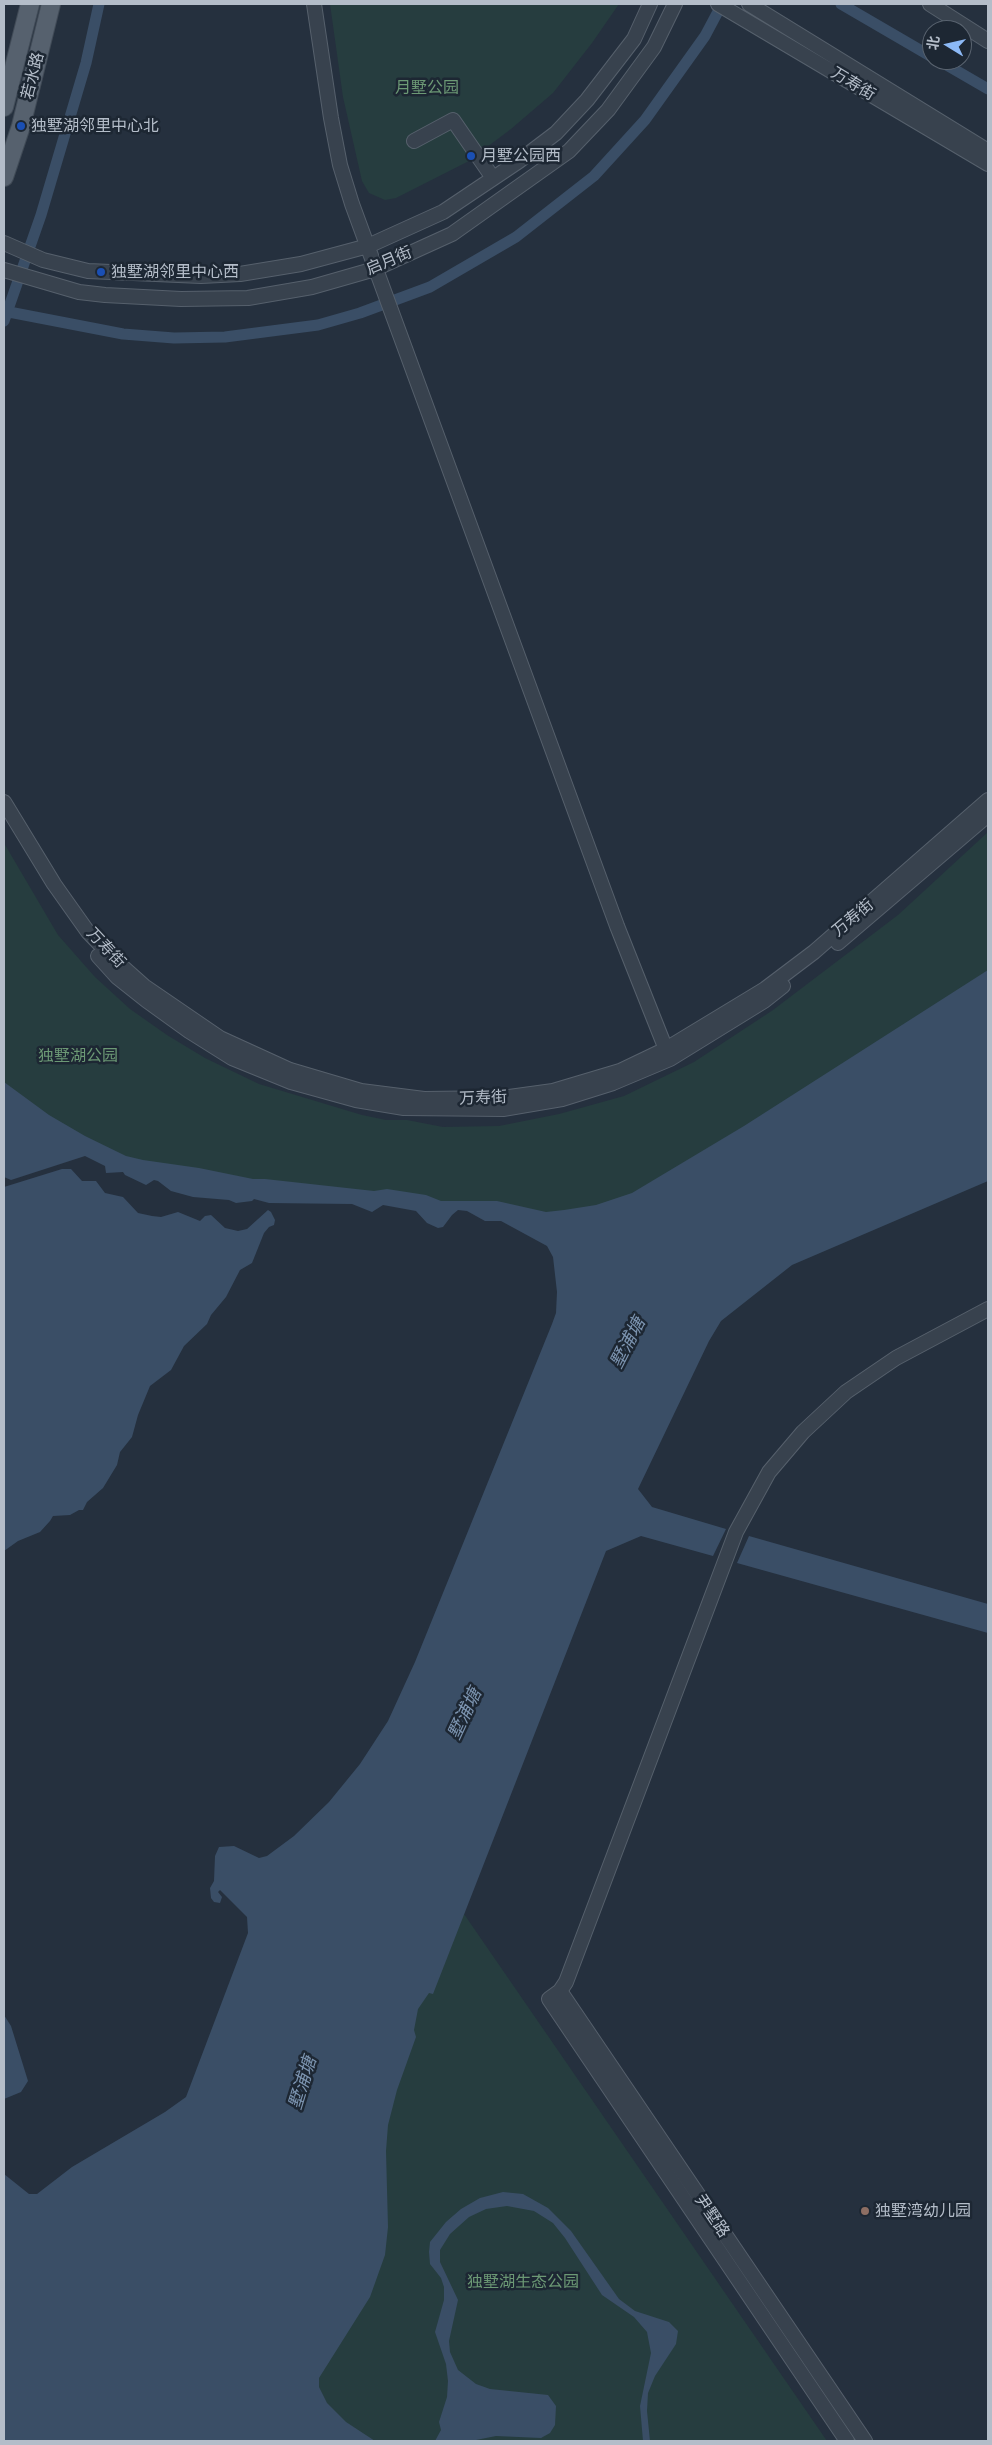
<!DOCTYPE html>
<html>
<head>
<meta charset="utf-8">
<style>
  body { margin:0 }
  #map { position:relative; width:992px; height:2445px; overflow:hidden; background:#25303e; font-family:Quicksand,"Noto Sans SC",sans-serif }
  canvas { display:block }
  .frame { position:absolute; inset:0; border:5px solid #b4bdc9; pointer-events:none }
  .north { position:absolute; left:922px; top:20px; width:50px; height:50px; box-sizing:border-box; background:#1d2733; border:1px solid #59636f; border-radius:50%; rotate:279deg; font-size:14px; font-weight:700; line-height:20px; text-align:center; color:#b4bdc9 }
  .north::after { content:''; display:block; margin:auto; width:18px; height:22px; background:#8cb9f6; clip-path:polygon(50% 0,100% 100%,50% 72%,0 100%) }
</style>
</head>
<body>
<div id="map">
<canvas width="992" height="2445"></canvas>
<div class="frame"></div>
<div class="north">北</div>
</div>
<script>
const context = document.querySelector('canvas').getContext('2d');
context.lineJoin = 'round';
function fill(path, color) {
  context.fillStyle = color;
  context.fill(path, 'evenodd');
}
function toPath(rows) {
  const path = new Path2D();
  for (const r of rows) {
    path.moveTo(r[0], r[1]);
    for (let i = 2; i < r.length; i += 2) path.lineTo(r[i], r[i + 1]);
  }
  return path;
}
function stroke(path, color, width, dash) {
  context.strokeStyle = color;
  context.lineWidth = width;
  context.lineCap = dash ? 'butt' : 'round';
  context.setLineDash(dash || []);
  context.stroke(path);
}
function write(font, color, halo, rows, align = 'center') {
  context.font = font + ' Quicksand,"Noto Sans SC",sans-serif';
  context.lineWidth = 5;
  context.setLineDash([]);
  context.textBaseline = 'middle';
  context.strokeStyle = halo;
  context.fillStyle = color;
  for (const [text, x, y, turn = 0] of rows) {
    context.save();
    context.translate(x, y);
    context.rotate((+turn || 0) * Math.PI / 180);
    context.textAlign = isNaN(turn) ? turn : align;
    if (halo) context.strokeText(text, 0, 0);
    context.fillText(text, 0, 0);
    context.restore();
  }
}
const green = toPath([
  [330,4,619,4,592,43,553,93,511,129,467,162,396,198,385,200,369,193,362,181,343,97],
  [988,832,988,1007,584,1232,491,1207,257,1184,123,1157,72,1135,4,1089,4,843,58,935,95,977,130,1009,167,1035,205,1058,259,1084,362,1115,386,1120,407,1120,443,1127,499,1126,559,1114,624,1096,694,1062,773,1010,898,915],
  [464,1914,827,2441,308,2441,310,2382,374,2100,441,1947]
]);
const water = toPath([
  [988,970,988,1181,792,1265,721,1321,709,1341,638,1489,652,1507,726,1529,713,1556,641,1536,606,1551,433,1994,429,1993,418,2009,414,2030,416,2037,397,2090,388,2125,386,2151,388,2227,385,2255,370,2297,319,2378,319,2387,327,2403,346,2422,375,2441,4,2441,4,2174,29,2194,37,2194,72,2167,165,2112,186,2097,248,1933,247,1917,220,1890,218,1892,222,1897,220,1903,214,1902,211,1898,210,1888,214,1881,215,1856,219,1847,234,1846,259,1858,267,1856,294,1836,329,1802,360,1764,388,1721,415,1662,552,1324,556,1313,557,1292,553,1257,547,1246,501,1221,485,1221,467,1211,458,1210,452,1215,443,1227,438,1228,427,1223,416,1211,383,1205,372,1212,352,1204,269,1203,254,1199,252,1201,236,1203,229,1200,193,1197,171,1191,158,1181,154,1180,146,1185,125,1175,123,1172,106,1173,105,1166,85,1156,11,1180,4,1177,4,1082,49,1115,85,1136,126,1156,143,1160,199,1168,253,1179,265,1179,374,1191,387,1189,426,1195,441,1201,497,1201,546,1212,564,1210,596,1205,632,1193,744,1126],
  [62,1169,71,1169,82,1181,96,1181,105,1193,123,1197,138,1213,152,1216,161,1217,178,1212,200,1221,205,1216,211,1215,225,1228,238,1231,247,1229,268,1210,271,1212,275,1220,274,1225,269,1227,264,1233,252,1263,240,1270,226,1297,211,1315,207,1324,184,1346,171,1370,150,1386,138,1415,132,1437,120,1452,117,1465,103,1488,87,1502,83,1510,79,1510,70,1515,53,1516,50,1521,40,1532,18,1541,4,1551,4,1187],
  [749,1536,988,1604,988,1633,737,1563],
  [4,2015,11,2026,28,2081,21,2092,4,2099],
  [503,2192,523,2194,548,2208,571,2231,619,2299,635,2311,669,2322,678,2331,676,2344,655,2376,648,2393,647,2411,650,2441,643,2441,640,2406,651,2353,647,2332,634,2317,602,2295,565,2238,553,2223,534,2211,507,2206,486,2209,469,2217,450,2234,440,2250,440,2262,458,2300,449,2341,450,2352,458,2370,476,2384,490,2389,548,2395,556,2406,555,2425,550,2433,541,2438,496,2436,471,2441,435,2441,441,2430,439,2422,447,2397,448,2381,446,2364,435,2332,444,2300,444,2287,441,2278,430,2264,429,2252,430,2242,446,2222,461,2209,480,2198]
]);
const canal = toPath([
  [841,4,932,57],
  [938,60,988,89],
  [9,312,123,334,174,338,225,337,318,325,360,313,430,287,516,237,594,176,645,120,705,36,722,4],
  [4,321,41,215,86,63,99,4]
]);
const minor = toPath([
  [314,4,331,118,340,165,352,204,617,926,669,1057],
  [718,4,988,164],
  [749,4,988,151],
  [930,4,988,41],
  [414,141,453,120,493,178],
  [4,243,43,260,88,271,201,276,240,274,301,264,368,246,443,212,519,161,556,133,587,100,634,39,650,4],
  [4,270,79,292,105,295,181,299,248,298,312,287,375,269,452,234,569,151,608,110,654,47,675,4],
  [4,802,54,884,88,932,116,961,144,986,220,1038,290,1070,361,1091,424,1099,502,1098,553,1091,620,1071,666,1049,765,989,814,952,988,800],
  [838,943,988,815],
  [98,956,117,977,146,1000,189,1031,232,1058,291,1082,356,1100,404,1108,503,1109,562,1099,613,1083,670,1059,764,1001,783,986],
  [560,1991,865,2441],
  [847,2441,549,1999,560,1991,566,1982,736,1532,769,1472,803,1432,846,1392,896,1358,988,1309]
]);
const major = toPath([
  [4,107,30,4],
  [4,177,21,126,51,4]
]);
const markers = [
  [21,126,5,"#1a4fb4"],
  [471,156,5,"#1a4fb4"],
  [101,272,5,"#1a4fb4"],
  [865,2211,5,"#8d6e63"]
];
const streetNames = [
  ["若水路",33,76,-76],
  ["万寿街",853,84,31],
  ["启月街",389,261,-23],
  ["万寿街",853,918,-40],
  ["万寿街",106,948,47],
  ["万寿街",483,1098,-2],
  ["尹墅路",712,2216,56]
];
const parkNames = [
  ["月墅公园",427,88],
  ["独墅湖公园",78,1056],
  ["独墅湖生态公园",523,2282]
];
const poiNames = [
  ["独墅湖邻里中心北",31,126],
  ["月墅公园西",481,156],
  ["独墅湖邻里中心西",111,272],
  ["独墅湾幼儿园",875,2211]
];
const waterNames = [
  ["墅浦塘",628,1343,-63],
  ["墅浦塘",465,1714,-65],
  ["墅浦塘",303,2083,-73]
];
fill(green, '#263d3f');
fill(water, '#3a4e66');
stroke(canal, '#3a4e66', 11);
stroke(minor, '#56606c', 16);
stroke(major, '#414b57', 20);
stroke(minor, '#38424e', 14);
stroke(major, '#56616e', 18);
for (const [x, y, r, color] of markers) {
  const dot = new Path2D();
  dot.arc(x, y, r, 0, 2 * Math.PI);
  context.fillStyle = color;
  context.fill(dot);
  stroke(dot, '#1d2733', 2);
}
write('16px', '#b4bdc9', '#1d2733', streetNames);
write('16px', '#6c9975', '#1d2733', parkNames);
write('16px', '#b4bdc9', '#1d2733', poiNames, 'left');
write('italic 18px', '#7c94b0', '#1d2733', waterNames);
</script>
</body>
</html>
